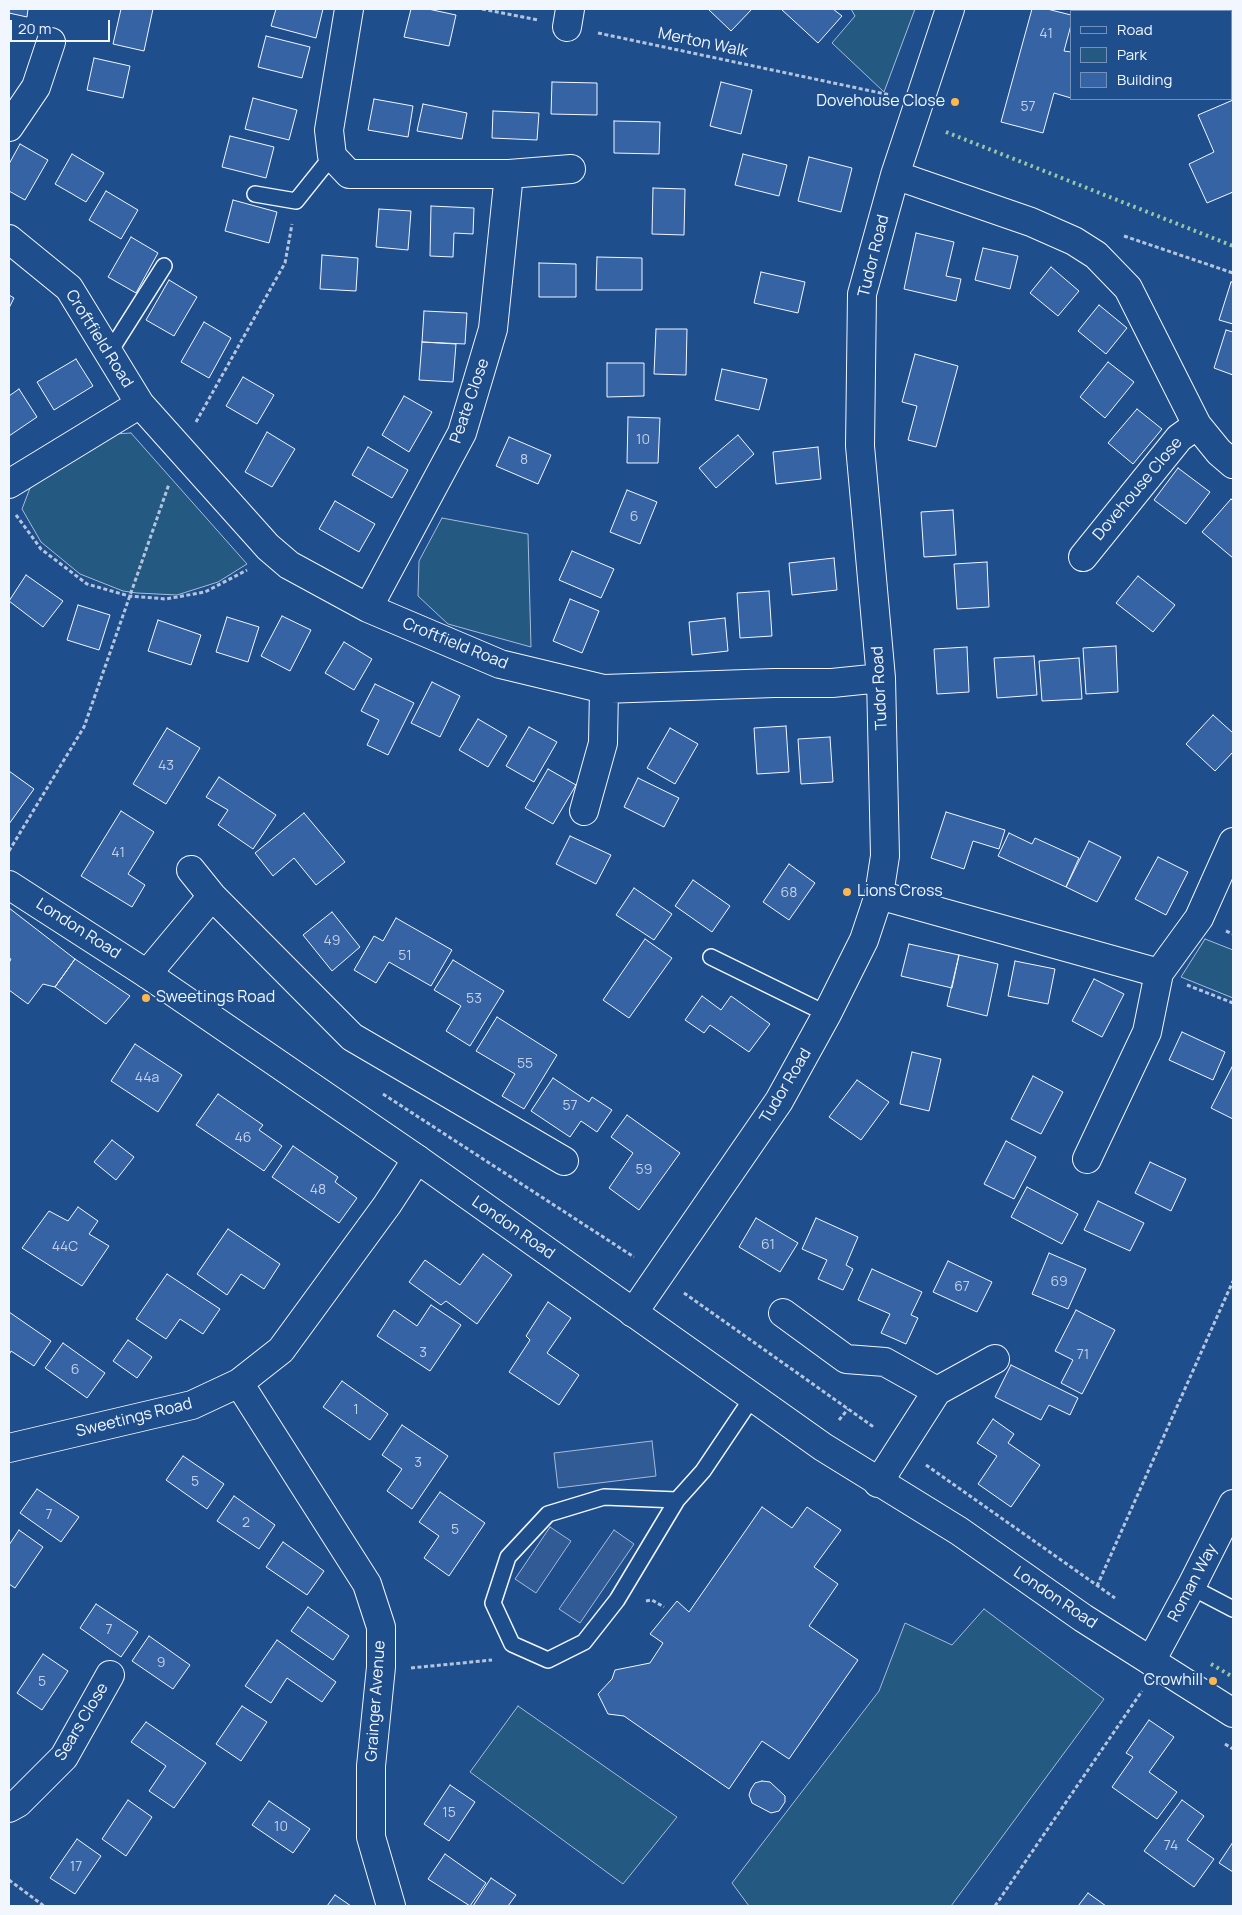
<!DOCTYPE html>
<html>
<head>
<meta charset="utf-8">
<style>
  body { margin:0 }
  #map { position:relative; width:1242px; height:1915px; overflow:hidden; background:#1f4e8c; font-family:Manrope,sans-serif }
  canvas { display:block }
  .frame { position:absolute; inset:0; border:10px solid #f2f6ff; pointer-events:none }
  .legend { position:absolute; left:1070px; top:10px; width:162px; height:90px; box-sizing:border-box; background:#1f4e8c; border:1px solid #7391ba; margin:0; padding:6px 9px; list-style:none; font-size:15px; color:#f2f6ff }
  .legend li { display:flex; align-items:center; gap:10px; height:25px }
  .legend b { width:25px; border:1px solid #7391ba }
  .scale { position:absolute; left:10px; top:20px; width:100px; height:22px; box-sizing:border-box; border:2px solid #f2f6ff; border-top:0; padding-left:6px; font-size:15px; line-height:18px; white-space:nowrap; color:#f2f6ff; -webkit-text-stroke:4px #1f4e8c; paint-order:stroke }
</style>
</head>
<body>
<div id="map">
<canvas width="1242" height="1915"></canvas>
<div class="frame"></div>
<ul class="legend">
<li><b style="height:6px;background:#1f4e8c"></b>Road</li>
<li><b style="height:14px;background:#245a82"></b>Park</li>
<li><b style="height:14px;background:#3563a3"></b>Building</li>
</ul>
<div class="scale">20 m</div>
</div>
<script>
const context = document.querySelector('canvas').getContext('2d');
context.lineJoin = 'round';
function fill(path, color) {
  context.fillStyle = color;
  context.fill(path, 'evenodd');
}
function toPath(rows) {
  const path = new Path2D();
  for (const r of rows) {
    path.moveTo(r[0], r[1]);
    for (let i = 2; i < r.length; i += 2) path.lineTo(r[i], r[i + 1]);
  }
  return path;
}
function stroke(path, color, width, dash) {
  context.strokeStyle = color;
  context.lineWidth = width;
  context.lineCap = dash ? 'butt' : 'round';
  context.setLineDash(dash || []);
  context.stroke(path);
}
function write(font, color, halo, rows, align = 'center') {
  context.font = font + ' Manrope,sans-serif';
  context.lineWidth = 4;
  context.setLineDash([]);
  context.textBaseline = 'middle';
  context.strokeStyle = halo;
  context.fillStyle = color;
  for (const [text, x, y, turn = 0] of rows) {
    context.save();
    context.translate(x, y);
    context.rotate((+turn || 0) * Math.PI / 180);
    context.textAlign = isNaN(turn) ? turn : align;
    if (halo) context.strokeText(text, 0, 0);
    context.fillText(text, 0, 0);
    context.restore();
  }
}
const green = toPath([
  [851,9,915,9,884,92,832,43,855,16,851,9],
  [131,433,247,564,218,582,177,595,137,593,123,591,80,574,41,542,22,509,30,488,114,434,131,433],
  [442,518,528,534,531,647,448,624,418,596,419,561,442,518],
  [1205,939,1233,950,1233,998,1181,977,1205,939],
  [984,1609,1104,1699,951,1906,749,1906,732,1883,879,1691,905,1623,952,1645,984,1609],
  [518,1706,677,1817,623,1884,470,1772,518,1706]
]);
const parking = toPath([
  [652,1441,656,1476,558,1488,554,1453,652,1441],
  [550,1527,571,1541,536,1593,515,1579,550,1527],
  [614,1530,634,1544,580,1623,559,1609,614,1530]
]);
const building = toPath([
  [9,9,28,9,27,17,9,13,9,9],
  [121,9,153,9,144,51,113,44,121,9],
  [276,9,323,9,316,38,271,26,276,9],
  [411,9,428,9,456,15,449,46,404,37,411,9],
  [708,9,752,9,731,31,708,9],
  [781,9,833,9,842,16,818,43,781,9],
  [1032,9,1047,9,1071,15,1071,25,1064,51,1071,52,1071,98,1054,93,1043,133,1001,122,1032,9],
  [266,36,310,47,302,78,258,67,266,36],
  [94,58,130,66,123,98,87,90,94,58],
  [552,82,597,83,597,115,551,114,552,82],
  [721,82,752,90,741,134,710,126,721,82],
  [253,98,297,110,289,140,245,129,253,98],
  [374,99,413,106,408,137,368,130,374,99],
  [1233,100,1233,192,1207,203,1189,164,1214,152,1198,115,1233,100],
  [423,104,467,113,462,139,417,131,423,104],
  [493,111,539,113,537,140,492,138,493,111],
  [614,121,660,122,659,154,614,153,614,121],
  [230,136,274,147,266,178,222,167,230,136],
  [20,144,48,160,25,200,9,191,9,164,20,144],
  [72,154,104,173,86,202,55,184,72,154],
  [743,154,787,165,779,196,735,185,743,154],
  [809,157,852,168,841,212,798,201,809,157],
  [653,188,685,189,684,235,652,234,653,188],
  [106,191,138,210,121,239,89,220,106,191],
  [233,200,277,212,269,243,225,231,233,200],
  [431,206,474,208,473,234,454,233,453,257,430,256,431,206],
  [379,209,411,211,408,250,376,247,379,209],
  [916,233,954,242,946,276,961,279,956,301,904,289,916,233],
  [131,237,158,253,136,293,108,277,131,237],
  [983,248,1018,256,1010,289,975,280,983,248],
  [322,255,358,258,356,291,320,289,322,255],
  [597,257,642,258,642,290,596,290,597,257],
  [539,263,576,264,576,297,539,297,539,263],
  [1051,267,1079,291,1058,316,1030,293,1051,267],
  [761,272,805,282,798,313,754,303,761,272],
  [169,280,197,297,174,336,146,320,169,280],
  [1231,282,1233,282,1233,324,1219,320,1231,282],
  [9,295,14,298,9,308,9,295],
  [1099,305,1127,328,1106,354,1078,331,1099,305],
  [424,311,467,313,465,344,422,342,424,311],
  [204,322,231,338,209,378,181,362,204,322],
  [656,329,687,329,686,375,654,374,656,329],
  [1226,330,1233,332,1233,375,1214,368,1226,330],
  [422,342,456,344,453,382,419,380,422,342],
  [915,354,958,366,936,447,908,440,917,406,902,402,915,354],
  [76,359,93,386,54,410,37,382,76,359],
  [1108,362,1134,382,1105,418,1080,397,1108,362],
  [607,363,644,363,644,396,607,397,607,363],
  [722,369,767,379,759,410,715,400,722,369],
  [243,377,274,395,257,424,226,406,243,377],
  [19,389,37,417,9,436,9,396,19,389],
  [404,396,432,412,409,452,382,435,404,396],
  [1137,409,1162,429,1133,464,1108,443,1137,409],
  [628,417,660,418,658,463,627,463,628,417],
  [267,432,295,449,272,487,245,472,267,432],
  [738,435,754,454,716,488,699,468,738,435],
  [509,437,551,455,538,484,496,466,509,437],
  [368,447,408,470,392,498,352,475,368,447],
  [818,447,821,479,776,484,773,452,818,447],
  [1178,468,1210,492,1186,524,1154,500,1178,468],
  [627,490,657,502,640,544,610,532,627,490],
  [1231,499,1233,501,1233,558,1202,532,1231,499],
  [335,501,375,524,359,552,319,529,335,501],
  [953,510,956,555,924,557,921,512,953,510],
  [572,551,614,569,601,598,559,580,572,551],
  [834,558,837,590,792,595,789,563,834,558],
  [987,562,989,607,957,609,954,564,987,562],
  [26,575,63,601,43,627,9,601,26,575],
  [1138,576,1175,605,1153,632,1116,603,1138,576],
  [769,591,772,636,740,638,737,593,769,591],
  [570,599,599,611,582,653,553,641,570,599],
  [78,605,110,615,99,650,67,640,78,605],
  [282,616,311,630,290,671,261,656,282,616],
  [227,617,259,627,248,662,216,652,227,617],
  [725,618,728,651,692,655,689,622,725,618],
  [158,620,201,635,191,665,148,651,158,620],
  [344,642,372,659,354,690,325,673,344,642],
  [1116,646,1118,692,1086,694,1083,648,1116,646],
  [967,647,969,692,937,694,934,649,967,647],
  [1034,656,1037,695,997,698,994,658,1034,656],
  [1079,658,1082,699,1042,701,1039,661,1079,658],
  [432,682,460,696,440,737,411,723,432,682],
  [375,684,414,703,388,755,367,745,379,720,361,711,375,684],
  [1213,715,1233,733,1233,752,1215,771,1186,744,1213,715],
  [478,719,507,736,488,767,459,750,478,719],
  [786,726,789,772,757,774,754,728,786,726],
  [529,727,557,742,534,782,506,766,529,727],
  [167,728,200,748,166,804,133,784,167,728],
  [670,728,698,744,675,784,647,768,670,728],
  [830,737,833,782,801,784,798,739,830,737],
  [548,769,576,785,553,824,525,808,548,769],
  [9,771,34,789,9,824,9,771],
  [219,777,276,815,253,849,218,825,228,810,206,797,219,777],
  [638,778,679,798,664,827,624,807,638,778],
  [121,811,154,832,128,874,145,885,132,907,81,876,121,811],
  [946,812,1005,830,999,849,973,841,964,869,931,858,946,812],
  [304,813,345,862,316,885,294,858,273,876,255,853,304,813],
  [1009,833,1032,844,1035,838,1079,858,1066,887,998,856,1009,833],
  [570,836,611,855,596,884,556,864,570,836],
  [1089,841,1121,857,1097,902,1066,887,1089,841],
  [1158,857,1188,872,1166,915,1135,899,1158,857],
  [789,864,815,883,789,920,763,902,789,864],
  [693,880,730,906,712,932,675,906,693,880],
  [634,888,672,914,654,940,616,915,634,888],
  [9,908,75,959,55,987,43,984,28,1004,9,990,9,963,11,959,9,958,9,908],
  [332,912,360,947,332,971,303,935,332,912],
  [396,918,452,950,431,986,389,962,376,983,354,970,374,936,383,941,396,918],
  [645,939,672,958,629,1018,603,1000,645,939],
  [909,944,959,955,952,988,901,976,909,944],
  [959,955,998,964,987,1016,947,1006,959,955],
  [75,959,130,996,106,1024,55,987,75,959],
  [453,960,504,991,470,1046,446,1031,461,1006,434,990,453,960],
  [1015,961,1055,969,1048,1004,1008,996,1015,961],
  [1094,979,1124,994,1102,1037,1072,1021,1094,979],
  [702,996,721,1010,731,996,770,1024,749,1052,710,1025,704,1033,685,1020,702,996],
  [497,1017,557,1055,524,1109,502,1096,515,1074,476,1051,497,1017],
  [1182,1032,1225,1052,1213,1080,1169,1060,1182,1032],
  [135,1044,182,1075,158,1112,111,1081,135,1044],
  [912,1052,941,1059,929,1111,900,1104,912,1052],
  [1233,1065,1233,1119,1211,1108,1233,1065],
  [1033,1076,1063,1092,1041,1134,1011,1119,1033,1076],
  [553,1078,589,1102,592,1097,612,1110,597,1132,581,1121,570,1137,531,1111,553,1078],
  [857,1080,889,1102,861,1140,829,1117,857,1080],
  [218,1094,263,1125,259,1130,282,1146,264,1171,196,1125,218,1094],
  [627,1115,680,1153,639,1210,609,1188,633,1153,611,1137,627,1115],
  [112,1140,134,1157,116,1180,94,1162,112,1140],
  [1006,1141,1036,1157,1014,1199,984,1184,1006,1141],
  [293,1146,338,1177,335,1182,357,1198,339,1223,272,1177,293,1146],
  [1150,1162,1186,1179,1171,1211,1135,1193,1150,1162],
  [1027,1187,1078,1214,1062,1244,1011,1217,1027,1187],
  [1098,1201,1144,1223,1130,1251,1084,1230,1098,1201],
  [78,1207,98,1221,89,1234,109,1246,82,1286,22,1248,49,1211,68,1221,78,1207],
  [756,1218,798,1243,780,1272,739,1247,756,1218],
  [816,1218,858,1237,846,1265,853,1269,843,1290,818,1279,827,1260,802,1249,816,1218],
  [228,1229,280,1264,264,1289,241,1274,227,1295,197,1274,228,1229],
  [1049,1253,1086,1269,1068,1309,1032,1294,1049,1253],
  [483,1254,512,1275,477,1324,446,1301,441,1305,409,1282,425,1260,460,1285,483,1254],
  [948,1261,992,1282,977,1312,933,1292,948,1261],
  [872,1269,922,1292,911,1315,918,1318,906,1344,881,1333,890,1314,858,1300,872,1269],
  [167,1274,220,1309,203,1334,180,1319,166,1339,136,1319,167,1274],
  [548,1302,571,1318,547,1353,579,1375,559,1405,509,1372,530,1340,526,1336,548,1302],
  [431,1305,461,1325,430,1371,377,1336,394,1310,417,1326,431,1305],
  [1076,1310,1115,1330,1082,1394,1061,1383,1073,1360,1055,1351,1076,1310],
  [9,1312,51,1341,34,1366,11,1351,9,1355,9,1312],
  [128,1340,152,1357,137,1378,113,1361,128,1340],
  [63,1343,105,1373,87,1398,45,1368,63,1343],
  [1011,1365,1078,1398,1070,1415,1049,1405,1041,1420,995,1397,1011,1365],
  [342,1381,388,1414,370,1440,323,1407,342,1381],
  [993,1419,1014,1434,1008,1443,1040,1465,1011,1507,978,1484,997,1456,977,1443,993,1419],
  [402,1425,448,1456,412,1509,387,1491,402,1469,382,1455,402,1425],
  [183,1456,224,1484,207,1509,166,1480,183,1456],
  [37,1489,79,1517,61,1542,20,1513,37,1489],
  [440,1492,485,1523,449,1576,424,1558,439,1536,419,1522,440,1492],
  [234,1496,275,1525,259,1549,217,1521,234,1496],
  [762,1507,792,1528,807,1507,841,1530,814,1567,838,1584,809,1626,858,1660,789,1759,762,1741,729,1789,624,1716,608,1714,598,1694,612,1679,615,1670,650,1663,663,1643,650,1634,677,1601,689,1612,762,1507],
  [19,1530,43,1547,15,1588,9,1584,9,1545,19,1530],
  [283,1542,324,1571,307,1595,266,1567,283,1542],
  [96,1604,138,1632,121,1657,80,1628,96,1604],
  [308,1607,349,1636,333,1660,291,1631,308,1607],
  [149,1636,190,1665,173,1689,132,1661,149,1636],
  [277,1640,336,1682,322,1702,287,1678,271,1703,245,1686,277,1640],
  [43,1654,68,1671,42,1710,17,1693,43,1654],
  [242,1706,267,1722,241,1761,216,1744,242,1706],
  [1149,1720,1174,1737,1149,1772,1177,1792,1157,1819,1112,1787,1133,1757,1126,1753,1149,1720],
  [146,1722,206,1763,174,1808,149,1791,166,1766,131,1742,146,1722],
  [762,1781,770,1782,785,1796,785,1802,779,1811,771,1813,752,1803,749,1795,751,1789,755,1783,762,1781],
  [450,1785,475,1802,449,1841,424,1824,450,1785],
  [128,1800,152,1817,126,1856,102,1839,128,1800],
  [1182,1800,1204,1816,1187,1840,1214,1859,1194,1887,1144,1851,1182,1800],
  [269,1801,310,1829,293,1853,252,1825,269,1801],
  [77,1839,101,1856,75,1894,50,1878,77,1839],
  [1233,1842,1233,1872,1219,1863,1233,1842],
  [445,1854,486,1883,470,1906,428,1879,445,1854],
  [491,1878,516,1895,508,1906,473,1906,491,1878],
  [1088,1893,1106,1906,1078,1906,1088,1893],
  [335,1895,351,1906,327,1906,335,1895]
]);
const path = toPath([
  [482,9,538,20],
  [598,33,890,95],
  [1124,236,1233,273],
  [196,422,285,263,292,224],
  [16,515,41,549,87,584,129,596,166,599,205,592,247,570],
  [9,851,84,727,169,484],
  [1226,931,1233,934],
  [1187,985,1233,1003],
  [383,1094,634,1257],
  [684,1293,875,1428],
  [839,1420,848,1409],
  [926,1465,1115,1598],
  [1097,1586,1233,1281],
  [646,1601,652,1600,664,1607],
  [411,1668,492,1660],
  [1225,1744,1233,1749],
  [9,1880,44,1906],
  [995,1906,1142,1691]
]);
const lane = toPath([
  [255,194,296,201,332,156],
  [109,353,164,266],
  [711,957,827,1014],
  [677,1500,604,1497,548,1514,508,1557,493,1603,512,1644,548,1660,584,1642,617,1600,677,1500,703,1471,752,1398],
  [1191,1587,1233,1609]
]);
const street = toPath([
  [349,9,329,130,332,156,349,174,509,174,571,169],
  [567,27,570,9],
  [9,127,36,87,51,42],
  [895,175,1031,222,1074,241,1096,255,1128,288,1197,425,1219,452,1233,464],
  [9,239,69,288,140,404,268,547,289,565,368,608,500,664,604,689,774,683,832,683,881,678],
  [9,484,140,404],
  [1083,557,1179,438,1197,425],
  [368,608,462,433,493,329,509,174],
  [584,811,603,743,604,689],
  [191,870,212,896,352,1037,564,1161],
  [879,895,1159,973],
  [147,974,212,896],
  [1087,1159,1147,1032,1159,973,1199,918,1233,842],
  [633,1313,779,1101,827,1014,864,940,879,895,885,856,881,678,860,446,862,294,895,175,950,9],
  [783,1313,846,1359,885,1362,937,1391],
  [239,1383,367,1584,381,1627,381,1667,371,1766,371,1837,391,1906],
  [9,1448,192,1405,239,1383,281,1350,387,1205,417,1159],
  [878,1483,937,1391,995,1359],
  [1151,1661,1191,1587,1233,1504],
  [9,1808,18,1803,64,1757,110,1675]
]);
const secondary = toPath([
  [9,885,147,974,417,1159,823,1447,959,1531,1083,1618,1233,1713]
]);
const hedge = toPath([
  [946,132,1233,246],
  [1211,1664,1233,1677]
]);
const markers = [
  [955,102,5,"#ffb74d"],
  [847,892,5,"#ffb74d"],
  [146,998,5,"#ffb74d"],
  [1213,1681,5,"#ffb74d"]
];
const numberNames = [
  ["41",1046,34],
  ["57",1028,107],
  ["10",643,440],
  ["8",524,460],
  ["6",634,517],
  ["43",166,766],
  ["41",118,853],
  ["68",789,893],
  ["49",332,941],
  ["51",405,956],
  ["53",474,999],
  ["55",525,1064],
  ["44a",147,1078],
  ["57",570,1106],
  ["46",243,1138],
  ["59",644,1170],
  ["48",318,1190],
  ["61",768,1245],
  ["44C",65,1247],
  ["69",1059,1282],
  ["67",962,1287],
  ["3",423,1353],
  ["71",1083,1355],
  ["6",75,1370],
  ["1",356,1410],
  ["3",418,1463],
  ["5",195,1482],
  ["7",49,1515],
  ["2",246,1523],
  ["5",455,1530],
  ["7",109,1630],
  ["9",161,1663],
  ["5",42,1682],
  ["15",449,1813],
  ["10",281,1827],
  ["74",1171,1846],
  ["17",76,1867]
];
const streetNames = [
  ["Merton Walk",703,43,12],
  ["Tudor Road",874,256,-76],
  ["Croftfield Road",99,339,58],
  ["Peate Close",470,401,-71],
  ["Dovehouse Close",1138,489,-50],
  ["Croftfield Road",455,644,22],
  ["Tudor Road",880,688,-93],
  ["London Road",78,929,33],
  ["Tudor Road",786,1086,-59],
  ["London Road",513,1228,35],
  ["Sweetings Road",134,1418,-14],
  ["Roman Way",1193,1583,-62],
  ["London Road",1055,1598,34],
  ["Grainger Avenue",376,1701,-86],
  ["Sears Close",82,1722,-59]
];
const poiNames = [
  ["Dovehouse Close",945,102],
  ["Lions Cross",857,892,"left"],
  ["Sweetings Road",156,998,"left"],
  ["Crowhill",1203,1681]
];
fill(green, '#245a82');
stroke(green, '#a8bbd7', 1);
fill(parking, '#305b95');
stroke(parking, '#a8bbd7', 1);
fill(building, '#3563a3');
stroke(building, '#f2f6ff', 1);
stroke(lane, '#f2f6ff', 18);
stroke(street, '#f2f6ff', 30);
stroke(secondary, '#f2f6ff', 30);
stroke(path, '#b3c4dc', 3, [4, 2.5]);
stroke(lane, '#1f4e8c', 15);
stroke(street, '#1f4e8c', 28);
stroke(secondary, '#1f4e8c', 28);
stroke(hedge, '#97c8a6', 4, [2.5, 4]);
for (const [x, y, r, color] of markers) {
  const dot = new Path2D();
  dot.arc(x, y, r, 0, 2 * Math.PI);
  context.fillStyle = color;
  context.fill(dot);
  stroke(dot, '#1f4e8c', 2);
}
write('14px', '#c3d1e8', null, numberNames);
write('16px', '#f2f6ff', '#1f4e8c', streetNames);
write('16px', '#f2f6ff', '#1f4e8c', poiNames, 'right');
</script>
</body>
</html>
